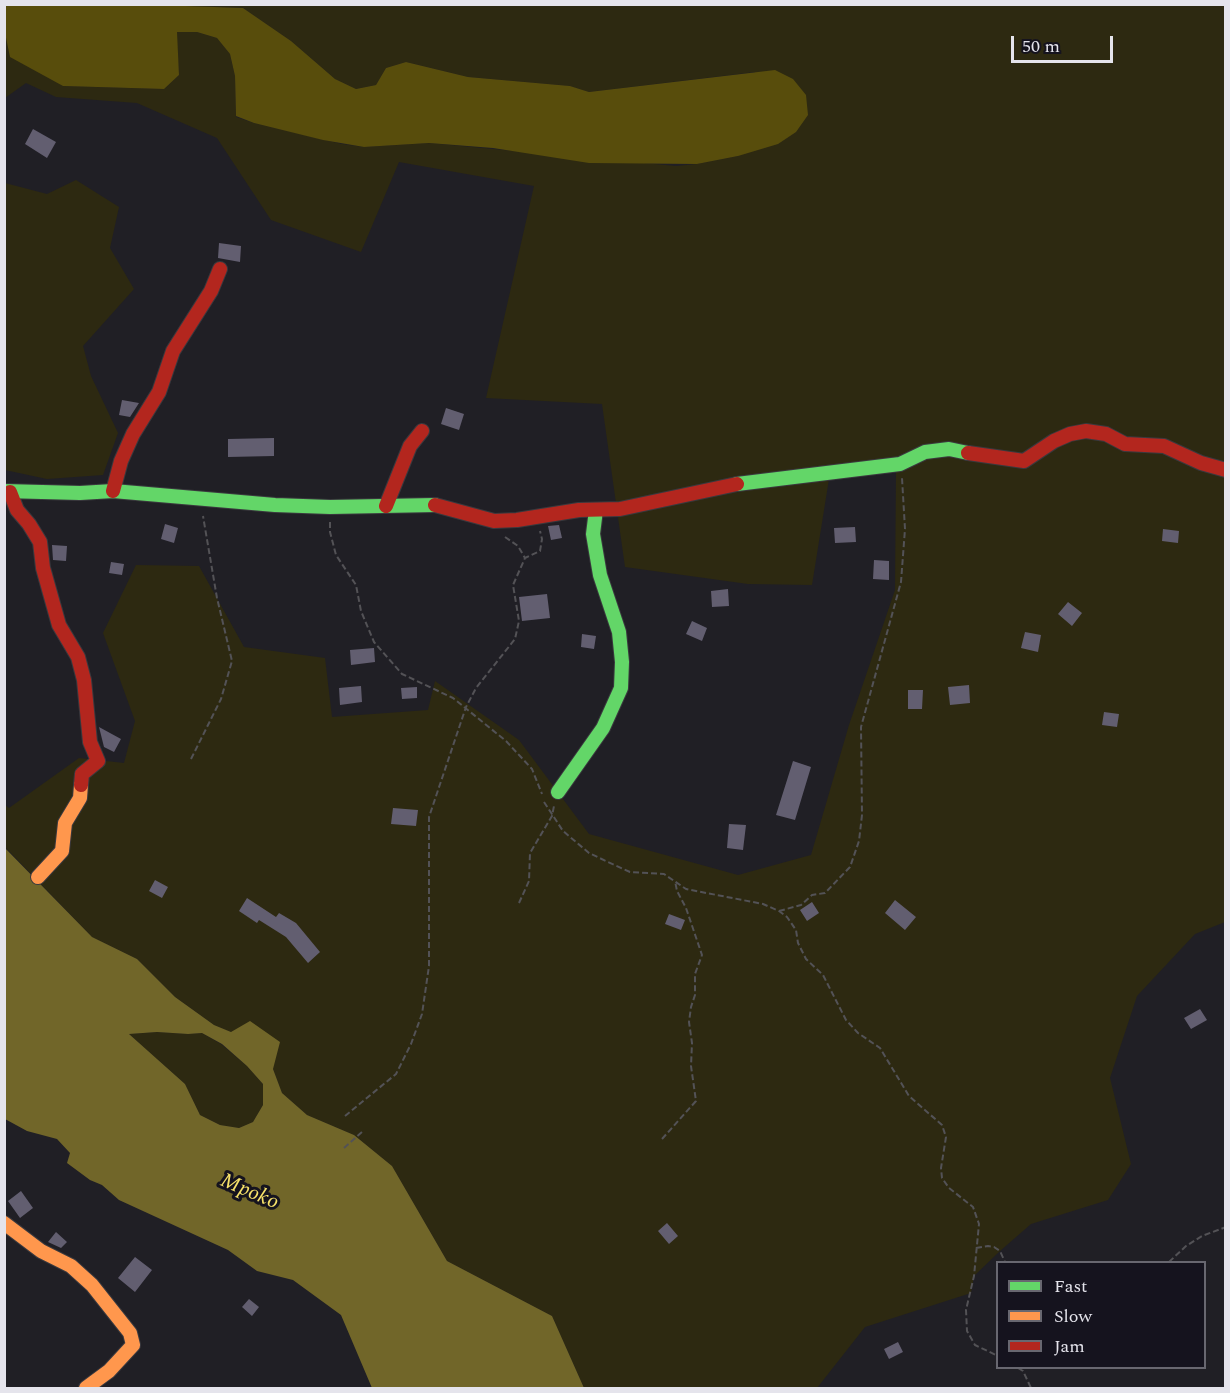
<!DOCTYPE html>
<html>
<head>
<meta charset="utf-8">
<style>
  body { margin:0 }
  #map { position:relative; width:1230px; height:1393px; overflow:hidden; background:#201f25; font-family:Spectral,serif }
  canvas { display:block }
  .frame { position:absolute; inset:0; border:6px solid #e5e4ec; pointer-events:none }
  .legend { position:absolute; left:996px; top:1261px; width:210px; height:108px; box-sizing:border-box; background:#15131e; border:2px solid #686770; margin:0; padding:8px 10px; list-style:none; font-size:18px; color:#e5e4ec }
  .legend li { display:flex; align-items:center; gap:12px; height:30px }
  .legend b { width:30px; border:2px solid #686770 }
  .scale { position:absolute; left:1011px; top:36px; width:102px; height:27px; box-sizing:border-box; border:3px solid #e5e4ec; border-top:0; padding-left:8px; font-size:18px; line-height:21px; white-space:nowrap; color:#e5e4ec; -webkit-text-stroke:4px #15131e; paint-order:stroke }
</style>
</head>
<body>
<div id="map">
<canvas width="1230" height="1393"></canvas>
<div class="frame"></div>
<ul class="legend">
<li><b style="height:8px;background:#63d668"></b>Fast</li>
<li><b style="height:8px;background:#ff974d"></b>Slow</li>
<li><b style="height:8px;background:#b3261e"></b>Jam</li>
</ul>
<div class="scale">50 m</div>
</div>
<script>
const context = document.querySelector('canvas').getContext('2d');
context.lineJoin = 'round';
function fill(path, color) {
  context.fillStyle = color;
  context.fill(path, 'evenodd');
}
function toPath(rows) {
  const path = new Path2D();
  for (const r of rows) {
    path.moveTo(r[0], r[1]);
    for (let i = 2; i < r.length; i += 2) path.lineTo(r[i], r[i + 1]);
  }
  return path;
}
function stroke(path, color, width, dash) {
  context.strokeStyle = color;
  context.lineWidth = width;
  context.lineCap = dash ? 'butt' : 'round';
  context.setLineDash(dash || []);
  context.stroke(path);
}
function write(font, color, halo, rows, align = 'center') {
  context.font = font + ' Spectral,serif';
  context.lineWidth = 6;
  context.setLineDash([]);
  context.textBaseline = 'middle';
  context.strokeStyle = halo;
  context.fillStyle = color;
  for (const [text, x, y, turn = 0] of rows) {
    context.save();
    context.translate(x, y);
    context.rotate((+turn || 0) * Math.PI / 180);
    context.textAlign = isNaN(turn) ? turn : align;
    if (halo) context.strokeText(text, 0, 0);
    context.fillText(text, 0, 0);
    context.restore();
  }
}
const green = toPath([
  [129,5,1225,5,1225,922,1195,934,1137,996,1110,1078,1131,1164,1108,1200,1031,1224,1000,1251,974,1276,971,1293,865,1327,817,1388,584,1388,552,1316,447,1261,392,1166,354,1135,307,1115,282,1093,273,1069,231,1032,214,1025,175,997,137,959,92,937,5,847,5,805,9,808,79,758,124,763,135,721,103,633,136,565,199,566,244,647,325,658,332,717,428,710,435,681,519,740,589,834,738,875,811,855,849,725,895,590,896,472,829,479,812,585,748,584,625,567,602,404,486,398,534,186,399,162,361,252,271,220,217,138,137,103,56,97,26,83,5,98,4,33,6,38,63,86,164,89,179,75,176,32,197,32,217,38,230,54,235,76,236,117,254,123,342,144,364,147,429,143,676,166,697,164,738,156,755,72,589,92,570,86,468,77,406,62,386,68,376,85,356,89,335,79,291,41,243,8],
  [76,180,119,207,110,248,134,289,83,346,91,376,118,433,103,475,47,479,5,470,5,183,47,194],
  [157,1032,188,1034,202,1033,221,1044,247,1066,263,1084,263,1105,253,1122,239,1128,220,1125,200,1115,185,1084,129,1034]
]);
const forest = toPath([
  [129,4,243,8,291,41,335,79,356,89,376,85,386,68,406,62,468,77,570,86,589,92,775,70,793,79,806,95,808,115,796,132,778,144,738,156,697,164,589,163,493,148,429,143,364,147,323,140,254,123,236,116,235,76,230,54,217,38,197,32,177,32,179,75,164,89,63,86,10,57,5,33,5,5]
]);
const water = toPath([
  [4,847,92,937,137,959,175,997,214,1025,231,1032,250,1021,280,1042,273,1069,282,1093,307,1115,354,1135,392,1166,447,1261,552,1316,584,1388,372,1388,341,1315,293,1280,257,1271,228,1250,119,1200,102,1185,90,1180,67,1163,70,1153,57,1139,27,1131,5,1119],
  [157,1032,188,1034,202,1033,222,1044,247,1066,263,1084,263,1105,253,1122,239,1128,220,1125,200,1115,185,1084,129,1034]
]);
const building = toPath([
  [33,129,56,142,47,158,25,144],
  [219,243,241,246,240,262,218,258],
  [122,400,139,403,130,417,119,415],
  [446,408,464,414,459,430,441,424],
  [274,438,274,456,228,457,228,439],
  [165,524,178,528,174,543,161,539],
  [559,525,562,538,551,540,548,526],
  [855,527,856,542,835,543,834,528],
  [1163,529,1179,531,1178,543,1162,541],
  [52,545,67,546,66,561,53,560],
  [874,560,889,561,889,580,873,579],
  [111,562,124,564,122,575,109,573],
  [728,589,729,606,712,607,711,591],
  [547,594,550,618,522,621,519,597],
  [1068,602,1082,613,1072,626,1058,614],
  [692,621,707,628,702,641,686,634],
  [1025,632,1041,635,1038,652,1021,648],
  [582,634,596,636,594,649,581,647],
  [374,648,375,662,351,665,350,650],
  [969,685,970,703,950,705,948,687],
  [361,686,362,702,340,705,339,688],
  [417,687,417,698,402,699,401,688],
  [908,690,923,690,922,709,908,709],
  [1104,712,1119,714,1117,727,1102,725],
  [99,727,121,739,114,752,104,747],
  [793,761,811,767,795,820,776,815],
  [393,808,418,810,416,826,391,824],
  [729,824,746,825,743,850,727,848],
  [155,880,168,887,162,898,149,891],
  [247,898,276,917,279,913,296,923,320,952,308,963,286,937,259,920,257,923,239,911],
  [895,900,916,917,905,930,885,913],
  [812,902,819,913,807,921,800,910],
  [669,914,685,920,681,930,665,924],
  [1200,1009,1207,1020,1191,1029,1184,1018],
  [21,1191,33,1208,20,1218,8,1201],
  [667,1223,678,1236,669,1244,658,1231],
  [56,1232,67,1242,61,1248,48,1242],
  [135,1257,152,1270,135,1292,118,1278],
  [249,1299,259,1307,252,1316,242,1307],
  [898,1342,903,1352,889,1359,884,1349]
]);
const path = toPath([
  [330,522,330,532,336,555,356,585,361,611,374,642,402,674,453,698,506,741,532,769,542,794],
  [505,537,518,546,525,558],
  [191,759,221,699,232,661,217,598,203,516],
  [544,802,563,831,589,853,608,862,630,872,664,874,686,889,763,904,779,911,787,917,796,930,798,943,806,959,823,975,846,1020,858,1033,880,1048,909,1096,942,1125,946,1137,941,1168,942,1178,949,1188,973,1207,979,1224,974,1276,966,1310,967,1331,975,1345,998,1356],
  [519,903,529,881,530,853,552,816,554,806],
  [779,911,801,905,812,895,825,893,850,867,859,841,862,815,861,727,901,582,905,529,902,478],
  [345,1116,396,1074,411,1044,422,1014,429,966,429,817,466,707,476,688,515,639,519,621,513,585,525,558,540,551,542,539,540,531],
  [662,1139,696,1101,691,1066,692,1043,689,1022,691,1007,695,995,695,974,702,955,686,908,677,891,675,881],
  [344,1148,362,1132],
  [976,1248,988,1246,994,1247,1000,1251,1005,1262],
  [1169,1262,1186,1246,1202,1236,1226,1227],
  [1018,1368,1023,1371,1031,1388]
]);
const fast = toPath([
  [737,484,900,464,925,452,949,449,968,453],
  [4,491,80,493,113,491,275,505,330,507,435,505],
  [558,792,603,728,621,688,622,662,619,632,600,575,593,534,596,510]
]);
const slow = toPath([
  [38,877,62,851,65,823,80,798,81,785],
  [4,1223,41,1251,71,1266,92,1285,130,1333,133,1345,109,1371,86,1388]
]);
const jam = toPath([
  [968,453,1024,461,1054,441,1070,434,1086,431,1106,434,1125,444,1164,446,1201,463,1226,470],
  [113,491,121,461,133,434,159,392,173,351,211,291,220,269],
  [10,492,17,510,29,524,40,542,43,568,59,625,78,657,84,680,90,742,98,761,82,774,81,785],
  [435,505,494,521,517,520,579,510,620,509,737,484],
  [386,506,410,446,422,431]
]);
const waterNames = [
  ["Mpoko",249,1193,23]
];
fill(green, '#2d2911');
fill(forest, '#584d0c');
fill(water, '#716629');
fill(building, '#625e70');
stroke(fast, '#3a393e', 16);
stroke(slow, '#3a393e', 16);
stroke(jam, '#3a393e', 16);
stroke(path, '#535256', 2, [6, 3]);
stroke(fast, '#63d668', 14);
stroke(slow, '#ff974d', 14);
stroke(jam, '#b3261e', 14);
write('italic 21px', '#f7e26a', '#15131e', waterNames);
</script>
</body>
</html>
